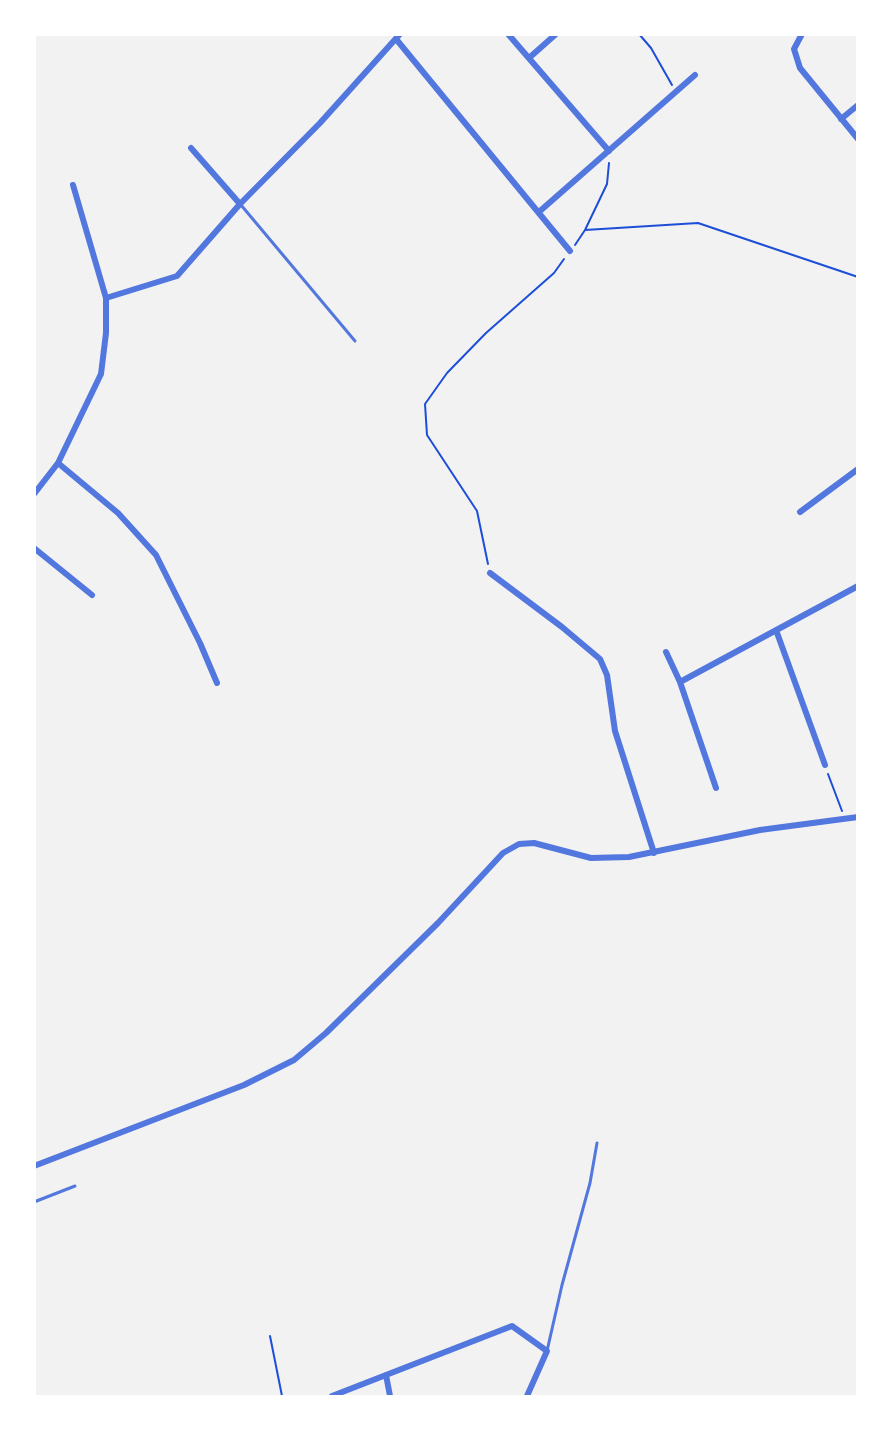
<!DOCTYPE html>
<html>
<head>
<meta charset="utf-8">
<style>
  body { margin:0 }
  #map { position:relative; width:892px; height:1431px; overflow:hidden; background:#f2f2f2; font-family:Overpass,sans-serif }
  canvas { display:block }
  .frame { position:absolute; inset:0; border:36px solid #fff; pointer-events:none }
</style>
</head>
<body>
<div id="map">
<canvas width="892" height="1431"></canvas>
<div class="frame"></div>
</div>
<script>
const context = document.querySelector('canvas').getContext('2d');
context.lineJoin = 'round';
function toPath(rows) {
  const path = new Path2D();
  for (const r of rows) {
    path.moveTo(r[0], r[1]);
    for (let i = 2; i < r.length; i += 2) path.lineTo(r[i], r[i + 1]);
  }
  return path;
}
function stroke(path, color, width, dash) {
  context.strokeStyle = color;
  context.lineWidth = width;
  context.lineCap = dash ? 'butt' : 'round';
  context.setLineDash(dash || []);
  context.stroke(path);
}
const path = toPath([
  [639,34,651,48,672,85],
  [585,230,698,223,858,277],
  [575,245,585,230,607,184,609,163],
  [488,564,477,511,427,435,425,404,447,373,486,333,554,273,564,259],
  [828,774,842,811],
  [270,1336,282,1396]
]);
const service = toPath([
  [241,205,355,341],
  [34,1202,75,1186],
  [547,1351,562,1285,590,1183,597,1143]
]);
const minor = toPath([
  [508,34,609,151],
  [802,34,794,49,800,68,858,139],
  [396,39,570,251],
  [529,58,556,34],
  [841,119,858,105],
  [191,148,240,204],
  [540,211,695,75],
  [106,298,177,276,240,204,320,123,400,34],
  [58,463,118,513,156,555,200,643,217,683],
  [34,494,58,463,101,374,106,333,106,298,73,185],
  [800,512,858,469],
  [34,548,92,595],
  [490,573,562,627,600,659,607,675,615,731,654,853],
  [776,630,825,765],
  [666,652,680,682,716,788],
  [680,682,858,586],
  [34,1166,244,1085,294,1060,326,1033,438,923,503,853,519,844,534,843,591,858,629,857,760,830,858,817],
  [386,1375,390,1396],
  [332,1396,512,1326,547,1351,527,1396]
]);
stroke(path, '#1d4ed8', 2);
stroke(service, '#5277de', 3);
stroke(minor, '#5277de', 6);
</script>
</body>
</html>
